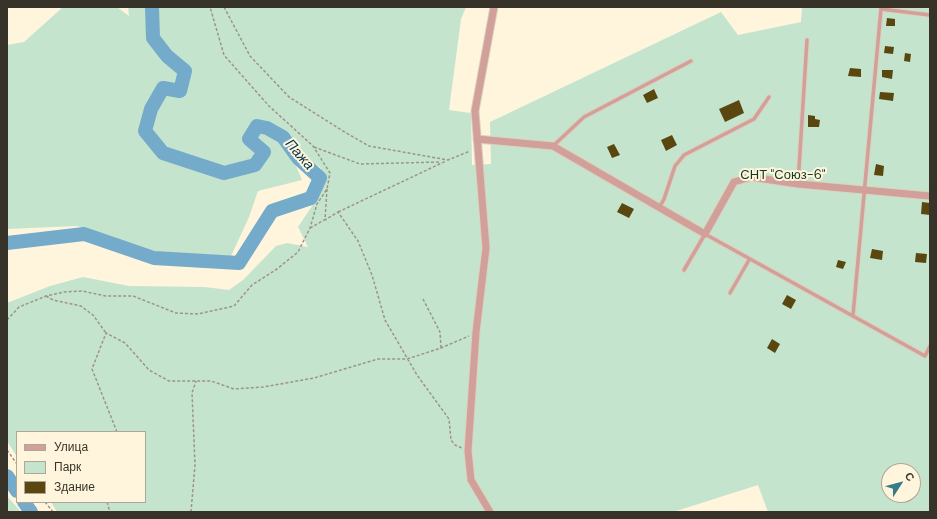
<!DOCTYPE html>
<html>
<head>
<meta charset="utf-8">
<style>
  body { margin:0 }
  #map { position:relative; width:937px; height:519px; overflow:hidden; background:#fff5dd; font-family:"DM Sans",sans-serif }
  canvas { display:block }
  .frame { position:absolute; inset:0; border:8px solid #383328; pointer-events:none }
  .legend { position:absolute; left:16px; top:431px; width:130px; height:72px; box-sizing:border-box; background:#fff5dd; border:1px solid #afa795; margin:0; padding:5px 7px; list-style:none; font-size:12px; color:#383328 }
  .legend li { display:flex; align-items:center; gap:8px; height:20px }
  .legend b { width:20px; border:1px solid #afa795 }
  .north { position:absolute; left:881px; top:463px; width:40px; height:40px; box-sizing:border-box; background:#fff5dd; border:1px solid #afa795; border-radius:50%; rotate:54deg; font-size:11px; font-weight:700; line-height:16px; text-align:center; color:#383328 }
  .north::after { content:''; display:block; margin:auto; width:14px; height:18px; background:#367b89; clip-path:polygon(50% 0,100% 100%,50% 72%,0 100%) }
</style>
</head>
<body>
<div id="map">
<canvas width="937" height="519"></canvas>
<div class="frame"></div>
<ul class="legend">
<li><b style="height:5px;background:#d2a09b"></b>Улица</li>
<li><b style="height:11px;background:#c5e4cd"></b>Парк</li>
<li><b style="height:11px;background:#5a4710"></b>Здание</li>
</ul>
<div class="north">С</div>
</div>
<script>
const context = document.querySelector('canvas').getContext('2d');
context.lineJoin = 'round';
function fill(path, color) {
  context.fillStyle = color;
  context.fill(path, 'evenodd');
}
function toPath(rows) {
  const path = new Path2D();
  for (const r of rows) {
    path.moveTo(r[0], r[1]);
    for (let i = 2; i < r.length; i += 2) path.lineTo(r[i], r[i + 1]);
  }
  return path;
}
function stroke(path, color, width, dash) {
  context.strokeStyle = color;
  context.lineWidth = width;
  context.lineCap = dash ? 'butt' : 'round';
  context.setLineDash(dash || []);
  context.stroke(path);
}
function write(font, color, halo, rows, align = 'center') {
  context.font = font + ' "DM Sans",sans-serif';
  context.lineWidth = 4;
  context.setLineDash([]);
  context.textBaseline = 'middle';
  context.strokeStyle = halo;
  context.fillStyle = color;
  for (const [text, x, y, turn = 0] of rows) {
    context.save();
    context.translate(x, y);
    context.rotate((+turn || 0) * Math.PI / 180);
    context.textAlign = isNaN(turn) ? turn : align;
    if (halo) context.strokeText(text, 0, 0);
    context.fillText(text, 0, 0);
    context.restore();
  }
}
const green = toPath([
  [63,7,117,7,129,16,128,7,466,7,461,19,449,110,471,113,472,165,491,164,490,122,721,12,738,35,801,22,802,7,930,7,930,512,768,512,758,485,673,512,57,512,51,502,145,502,145,432,17,432,17,457,7,441,7,303,50,286,83,277,129,286,205,287,229,290,243,280,276,246,287,243,308,247,298,227,318,197,321,168,286,142,302,180,258,191,249,217,231,256,158,252,77,226,7,229,7,45,24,42],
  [889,471,913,471,913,495,889,495],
  [7,496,21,512,7,512]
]);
const river = toPath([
  [7,243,84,234,154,258,239,263,272,211,311,198,320,178,298,158,283,137,267,128,257,126,249,139,264,152,255,165,224,173,163,153,145,131,151,109,163,88,180,91,185,71,167,56,153,38,152,7],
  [7,476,17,491],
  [24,502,31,512]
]);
const building = toPath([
  [887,18,895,19,895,26,886,26],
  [885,46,894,47,893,54,884,53],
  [905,53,911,54,910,62,904,61],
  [850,68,861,69,861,77,848,76],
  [882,70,893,70,892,79,882,77],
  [654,89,658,98,647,103,643,95],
  [880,92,894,93,893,101,879,99],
  [739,100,744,113,725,122,719,109],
  [808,115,815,116,815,119,820,120,819,127,808,127],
  [672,135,677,145,666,151,661,140],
  [614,144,620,155,612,158,607,147],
  [876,164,884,166,883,176,874,175],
  [922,202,930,203,930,215,921,214],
  [622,203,634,209,629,218,617,212],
  [872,249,883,251,882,260,870,258],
  [916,253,927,254,926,263,915,262],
  [838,260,846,262,843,269,836,267],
  [787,295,796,300,791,309,782,304],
  [772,339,780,344,775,353,767,348]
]);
const path = toPath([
  [224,7,250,56,289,97,343,131,369,146,448,160,470,151],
  [314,147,360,164,441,162],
  [327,189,325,220,338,212,358,241,372,275,385,320,417,375,449,419,451,440,455,445,462,448],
  [338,212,446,161],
  [310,228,326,219],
  [46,296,53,300,81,306,93,315,106,333],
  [423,299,440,332,441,348],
  [7,320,19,307,46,296,64,292,82,291,106,296,133,296,176,313,198,314,234,306,252,285,277,269,298,252,310,228,317,204,327,189,330,173,313,146,269,106,224,55,210,7],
  [117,432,92,369,106,333,125,343,149,370,169,381,211,381,234,389,263,387,314,378,378,359,407,359,441,348,469,336],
  [7,450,17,464],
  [45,502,53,512],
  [107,502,110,512],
  [191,512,195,465,192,393,196,381]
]);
const lane = toPath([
  [553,146,584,117,691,61],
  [798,184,807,40],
  [659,208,664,199,675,166,684,155,754,119,769,97],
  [684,270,705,234,925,356,930,346],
  [730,293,749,260],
  [853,315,881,9,930,15]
]);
const street = toPath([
  [477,139,553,146,705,234,734,182,751,177,798,184,930,196],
  [490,512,471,480,468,451,476,332,486,248,475,111,494,7]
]);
const parkNames = [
  ["СНТ \"Союз-6\"",783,176]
];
const waterNames = [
  ["Пажа",299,155,49]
];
fill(green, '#c5e4cd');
stroke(river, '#74aaca', 14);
fill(building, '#5a4710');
stroke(lane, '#dbd2bc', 5.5);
stroke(street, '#dbd2bc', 9);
stroke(path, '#9d9584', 1.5, [3, 2]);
stroke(lane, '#d2a09b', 3.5);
stroke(street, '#d2a09b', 7);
write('13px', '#123921', '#fff5dd', parkNames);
write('italic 14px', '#023249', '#fff5dd', waterNames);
</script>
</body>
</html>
